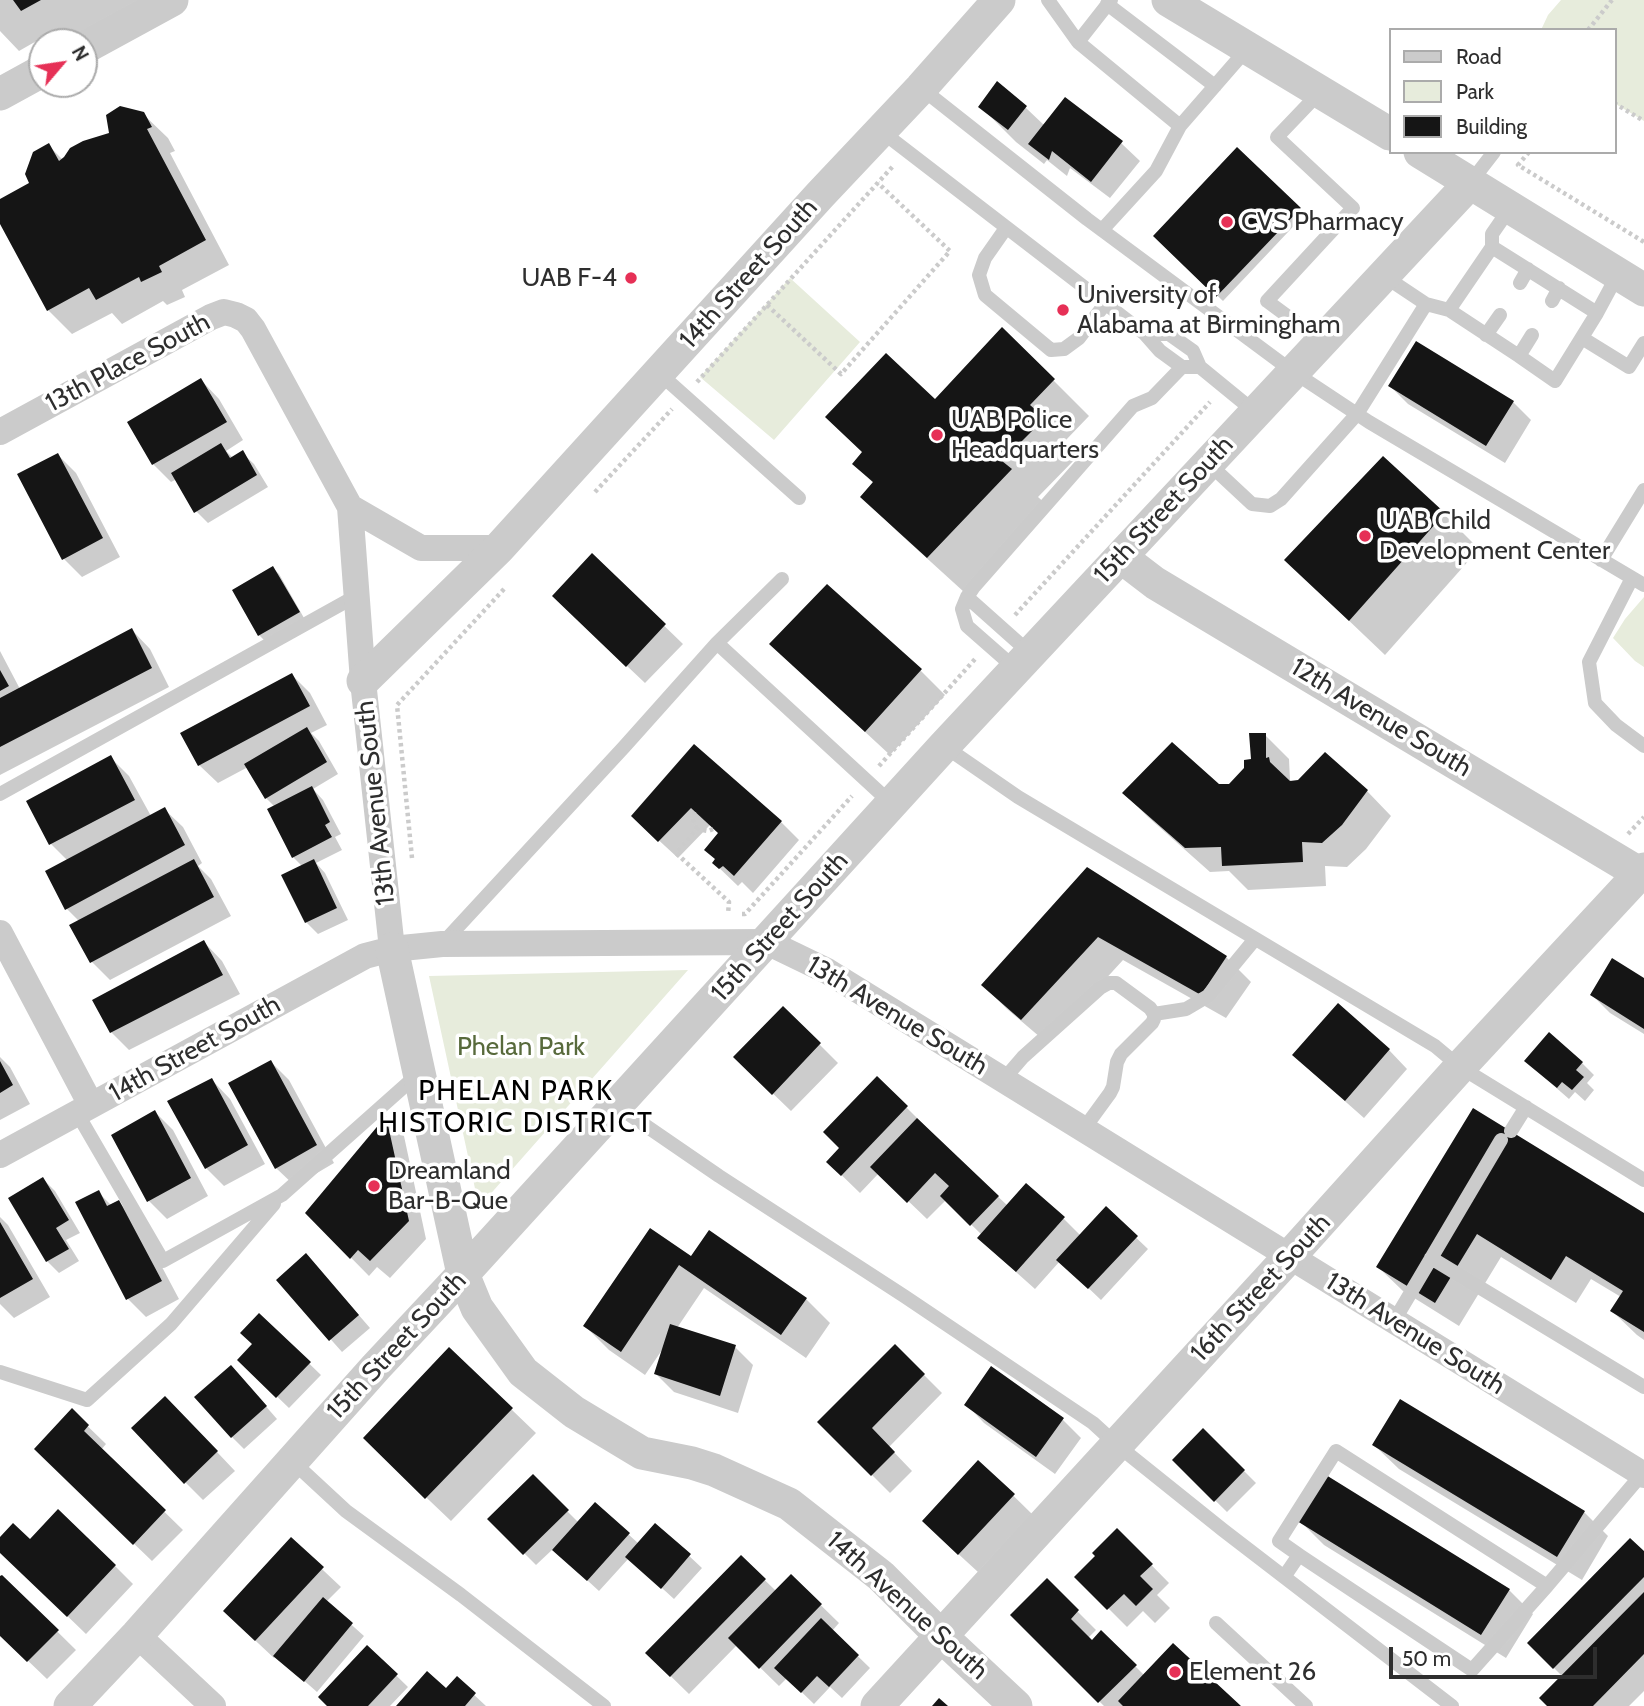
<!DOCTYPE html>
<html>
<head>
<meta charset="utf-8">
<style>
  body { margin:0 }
  #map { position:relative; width:1644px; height:1706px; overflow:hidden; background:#fff; font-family:Cabin,sans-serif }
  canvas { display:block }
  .legend { position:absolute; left:1389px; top:28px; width:228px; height:126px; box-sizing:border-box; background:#fff; border:2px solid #ababab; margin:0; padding:9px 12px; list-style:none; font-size:21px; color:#2e2e2e }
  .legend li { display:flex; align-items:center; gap:14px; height:35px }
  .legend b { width:35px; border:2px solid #ababab }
  .north { position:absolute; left:28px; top:28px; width:70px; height:70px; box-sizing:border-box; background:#fff; border:2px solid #ababab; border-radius:50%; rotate:61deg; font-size:19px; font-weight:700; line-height:28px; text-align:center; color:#2e2e2e }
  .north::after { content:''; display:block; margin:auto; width:24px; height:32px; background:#e63056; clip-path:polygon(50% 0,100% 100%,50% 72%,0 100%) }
  .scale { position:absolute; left:1389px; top:1647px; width:208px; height:32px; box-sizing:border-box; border:4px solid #2e2e2e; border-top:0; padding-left:9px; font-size:21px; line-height:24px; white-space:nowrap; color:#2e2e2e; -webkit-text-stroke:5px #fff; paint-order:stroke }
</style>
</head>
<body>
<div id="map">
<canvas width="1644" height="1706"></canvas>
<ul class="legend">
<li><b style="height:9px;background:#cbcbcb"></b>Road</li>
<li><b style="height:19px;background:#e7ecdc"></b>Park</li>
<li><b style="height:19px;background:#151515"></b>Building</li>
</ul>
<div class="north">N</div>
<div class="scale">50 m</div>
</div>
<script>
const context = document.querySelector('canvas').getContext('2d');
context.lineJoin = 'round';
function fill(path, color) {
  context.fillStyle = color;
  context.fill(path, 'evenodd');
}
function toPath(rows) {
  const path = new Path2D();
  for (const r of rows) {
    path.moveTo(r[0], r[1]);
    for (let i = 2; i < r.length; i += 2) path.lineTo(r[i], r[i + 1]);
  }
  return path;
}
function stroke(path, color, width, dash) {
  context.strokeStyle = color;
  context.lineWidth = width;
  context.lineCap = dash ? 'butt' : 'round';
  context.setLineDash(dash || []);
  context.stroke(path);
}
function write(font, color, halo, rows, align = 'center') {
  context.font = font + ' Cabin,sans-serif';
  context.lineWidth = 7;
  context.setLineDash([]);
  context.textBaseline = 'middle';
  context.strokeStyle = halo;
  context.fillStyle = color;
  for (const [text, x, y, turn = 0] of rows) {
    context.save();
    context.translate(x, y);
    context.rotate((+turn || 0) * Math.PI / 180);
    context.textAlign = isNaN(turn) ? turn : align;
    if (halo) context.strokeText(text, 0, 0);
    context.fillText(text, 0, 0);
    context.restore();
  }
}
const green = toPath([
  [1561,0,1644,0,1644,121,1614,103,1614,30,1541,30,1548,15],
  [790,278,860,342,774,440,700,377],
  [1644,597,1644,667,1635,661,1613,638,1625,619],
  [688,970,479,1207,429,976]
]);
const shadow = toPath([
  [0,0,141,0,64,42,55,42,47,35,19,51,0,31],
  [998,83,1026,108,1045,126,1121,143,1140,161,1110,198,1070,168,1067,176,1047,160,1044,164,1016,142,980,106],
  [143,114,168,138,175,151,170,153,229,265,182,290,185,297,167,305,163,301,122,324,112,313,72,334,48,310,0,221,0,201,32,184,48,145,63,160,111,134],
  [1237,149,1305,214,1223,301,1155,236],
  [201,380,219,399,243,440,226,451,233,458,242,453,254,464,268,487,208,523,196,511,177,479,171,482,153,464],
  [1053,380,1089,416,1065,441,1079,455,1038,497,1047,505,964,592,898,532,862,497,874,484,854,463,935,401],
  [1390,386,1513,402,1531,420,1505,463,1408,404],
  [58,455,76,473,120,557,82,577,64,559],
  [1444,514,1479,549,1385,655,1322,595],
  [592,556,683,644,645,683,572,614],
  [273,568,279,574,304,618,265,641,259,635],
  [827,586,921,671,945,695,890,755,796,668],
  [132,630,150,649,169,687,0,775,0,651,20,689],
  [292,675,310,693,327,725,311,733,319,741,338,774,313,789,323,800,341,834,335,837,342,850,316,863,325,873,348,920,318,934,306,922,302,866,293,857,275,807,266,798,248,767,218,783,199,765],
  [1265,735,1289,759,1290,780,1292,782,1367,791,1391,816,1366,849,1347,867,1325,866,1326,886,1248,890,1229,871,1210,872,1148,817,1124,793,1230,785,1253,761],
  [695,747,781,822,799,840,753,893,742,882,738,886,714,863,720,834,710,825,678,858,652,834],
  [111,758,129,776,151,816,164,809,183,827,202,863,198,866,211,879,231,916,110,980,92,962,72,926,80,922,67,909,68,861,51,844],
  [1088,869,1226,957,1251,982,1226,1018,1123,960,1047,1043,1007,1009,983,985],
  [204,942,222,961,240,994,129,1050,111,1032],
  [1644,980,1644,1034,1610,1013,1592,995],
  [783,1008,838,1063,791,1111,735,1057],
  [1389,1050,1407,1069,1364,1118,1313,1073,1295,1055],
  [0,1057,10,1067,30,1104,0,1120],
  [271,1062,289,1080,334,1163,295,1186,276,1168],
  [1582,1063,1594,1075,1587,1083,1594,1090,1585,1101,1575,1092,1569,1099,1538,1072],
  [877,1078,925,1126,924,1127,1008,1206,1064,1219,1081,1236,1106,1209,1148,1249,1101,1300,1060,1261,1035,1289,998,1256,982,1235,946,1200,927,1219,879,1173,860,1193,828,1162,841,1148],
  [212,1080,230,1099,265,1164,224,1186,206,1168],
  [1474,1110,1644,1215,1644,1340,1637,1335,1612,1311,1621,1297,1591,1279,1576,1303,1501,1257,1459,1326,1403,1291,1378,1267],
  [155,1112,173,1130,208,1196,167,1219,149,1201],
  [386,1118,404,1136,426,1239,390,1278,377,1267,369,1276,307,1213],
  [43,1179,55,1191,80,1233,66,1240,79,1261,59,1273,47,1261],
  [98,1192,112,1206,119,1202,137,1220,179,1299,146,1317,128,1299],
  [0,1217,8,1225,50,1297,14,1318,0,1304],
  [650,1230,691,1259,806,1299,830,1323,806,1358,704,1288,677,1328,735,1347,753,1365,738,1413,674,1392,656,1374,662,1350,645,1375,609,1350,585,1326],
  [318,1268,370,1328,342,1352,278,1280],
  [259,1315,321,1375,289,1408,239,1360,254,1344],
  [895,1346,942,1393,889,1447,912,1471,890,1493,819,1422],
  [242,1379,277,1419,244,1449,232,1437],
  [966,1404,1063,1420,1081,1438,1055,1474,984,1423],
  [511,1409,536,1433,451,1521,389,1462],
  [72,1411,106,1444,101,1450,183,1530,152,1561,54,1467],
  [183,1416,235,1471,203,1500,185,1482],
  [1203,1430,1256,1483,1227,1512,1174,1460],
  [1374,1445,1584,1512,1608,1536,1582,1580,1399,1469],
  [979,1462,1032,1514,978,1572,942,1539],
  [533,1477,579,1523,628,1534,639,1544,656,1525,702,1568,674,1599,629,1558,599,1591,553,1549,536,1565,490,1519],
  [1300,1521,1509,1590,1533,1614,1506,1658,1324,1545],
  [1117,1530,1169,1583,1157,1595,1170,1608,1155,1623,1143,1611,1127,1627,1077,1577,1097,1556],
  [0,1537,30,1541,115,1566,133,1584,86,1634,0,1551],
  [291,1540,341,1587,326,1602,364,1636,317,1692,276,1656,274,1658,243,1629],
  [1644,1554,1644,1691,1629,1706,1550,1706,1563,1677,1529,1643],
  [741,1557,776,1591,791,1576,839,1623,832,1631,870,1668,842,1698,830,1687,814,1704,787,1678,779,1686,737,1645,689,1694,647,1653],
  [2,1577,76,1650,47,1679,0,1634,0,1579],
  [1047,1581,1096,1630,1088,1638,1092,1642,1102,1633,1144,1675,1239,1706,1104,1706,1012,1615],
  [367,1647,408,1687,390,1706,330,1706],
  [457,1679,486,1706,398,1706,446,1691]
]);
const building = toPath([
  [13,0,41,0,21,11],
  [997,81,1027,106,1008,130,978,107],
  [1065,97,1123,141,1091,182,1052,151,1049,160,1028,144],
  [120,106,144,112,152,127,147,129,206,240,159,266,162,272,141,282,139,277,96,300,89,288,47,311,0,224,0,199,29,183,25,174,33,152,49,143,59,161,64,157,70,148,83,141,109,133,106,115],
  [1237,147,1301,208,1216,297,1153,236],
  [1002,327,1055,379,1030,405,1045,418,1002,461,1012,469,927,558,860,497,873,482,852,464,862,452,825,417,886,353,935,399],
  [1416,341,1514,401,1486,446,1388,386],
  [201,378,227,422,152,465,127,422],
  [221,443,230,458,243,450,257,475,194,513,171,473],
  [58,453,103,538,62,560,17,474],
  [1383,456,1445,513,1349,621,1284,560],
  [592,553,666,624,626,667,552,596],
  [273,566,300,612,258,636,232,590],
  [827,584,922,669,865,732,769,644],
  [132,628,152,668,0,747,0,698],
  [0,670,9,686,0,691],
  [292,673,310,706,198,766,180,733],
  [307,727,327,762,265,799,244,764],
  [1249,733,1266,733,1266,758,1269,757,1270,762,1290,781,1298,780,1325,752,1368,790,1342,825,1322,843,1302,842,1303,862,1222,866,1221,847,1185,848,1122,793,1172,742,1219,784,1229,784,1244,768,1244,760,1251,759],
  [694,744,782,821,734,876,723,866,719,869,712,863,715,859,704,850,718,833,691,808,658,842,631,816],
  [111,755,135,800,49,845,26,801],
  [312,786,330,822,325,825,332,837,292,858,267,809],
  [165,807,185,845,65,910,45,871],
  [194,859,214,897,90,963,69,925],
  [314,859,337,908,305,923,281,875],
  [1087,867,1227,956,1201,995,1098,937,1021,1020,981,985],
  [204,940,223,975,110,1033,92,1000],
  [1612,958,1644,978,1644,1029,1590,995],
  [1338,1003,1390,1049,1345,1101,1292,1055],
  [783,1006,821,1043,772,1095,733,1057],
  [1549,1032,1583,1062,1576,1070,1584,1077,1572,1090,1562,1082,1557,1088,1524,1061],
  [271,1060,317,1145,275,1169,228,1083],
  [0,1061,13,1085,0,1093],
  [877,1076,908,1106,841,1176,826,1162,839,1148,823,1132],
  [212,1078,248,1145,205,1169,167,1101],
  [1473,1108,1644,1213,1644,1332,1610,1311,1623,1291,1566,1256,1551,1280,1477,1234,1435,1303,1376,1267],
  [155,1110,191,1178,147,1202,111,1135],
  [386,1116,409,1221,370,1261,358,1250,350,1259,305,1213],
  [917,1118,999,1196,970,1226,940,1196,949,1186,935,1173,907,1203,870,1167],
  [43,1177,69,1220,56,1228,69,1249,46,1262,8,1198],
  [1026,1183,1065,1217,1016,1272,977,1238],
  [99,1190,107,1206,119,1200,162,1281,126,1300,75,1202],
  [1106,1206,1138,1236,1088,1289,1056,1260],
  [0,1222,33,1279,0,1298],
  [650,1228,691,1256,709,1230,807,1298,781,1335,679,1265,621,1352,583,1326],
  [306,1253,359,1315,329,1341,276,1280],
  [259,1313,311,1362,276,1398,237,1360,252,1344,240,1333],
  [670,1324,736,1345,720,1396,654,1374],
  [895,1344,925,1374,872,1428,895,1452,871,1476,817,1422],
  [449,1347,513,1408,425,1499,363,1438],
  [231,1365,267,1406,231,1438,194,1397],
  [991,1366,1064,1418,1036,1457,964,1405],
  [165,1396,218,1451,184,1484,131,1428],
  [1400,1399,1585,1511,1557,1557,1372,1445],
  [72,1408,89,1425,84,1431,166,1510,133,1545,34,1449],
  [1203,1428,1245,1470,1214,1502,1172,1460],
  [978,1460,1015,1494,958,1555,922,1521],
  [533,1474,569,1510,523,1555,487,1519],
  [1326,1475,1510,1589,1481,1635,1297,1521],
  [595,1502,630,1533,587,1581,552,1550],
  [58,1509,116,1565,67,1617,0,1553,0,1537,13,1523,30,1539],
  [655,1523,691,1554,661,1589,625,1557],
  [1117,1528,1153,1564,1140,1576,1153,1589,1136,1606,1124,1594,1107,1610,1074,1577,1095,1556,1092,1553],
  [291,1537,324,1567,255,1641,223,1611],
  [1630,1538,1644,1551,1644,1577,1553,1669,1527,1643],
  [741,1555,766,1579,670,1677,645,1653],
  [791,1574,822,1604,759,1669,728,1638],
  [2,1575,59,1630,27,1662,0,1636,0,1576],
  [1047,1578,1079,1610,1071,1619,1092,1640,1101,1630,1137,1665,1098,1703,1010,1615],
  [1644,1592,1644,1654,1593,1706,1547,1706,1539,1698],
  [323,1597,353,1623,304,1682,273,1656],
  [821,1618,859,1655,829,1687,817,1676,801,1693,774,1668],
  [1173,1643,1241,1706,1123,1706,1118,1701],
  [367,1645,398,1674,368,1706,327,1706,318,1697],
  [427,1671,446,1688,457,1676,476,1693,465,1706,396,1706],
  [939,1698,948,1706,932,1706]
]);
const path = toPath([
  [1588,30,1612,0],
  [1614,103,1644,121],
  [1529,152,1518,165,1644,242],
  [767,305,841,374,950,251,878,183],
  [697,382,894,165],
  [595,492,672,409],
  [1015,615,1210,402],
  [879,766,976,658],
  [694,812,693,820,697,829],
  [713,829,708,831,697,829,676,853,729,902,728,914],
  [1628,834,1644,817],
  [412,858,397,705,505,588],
  [742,914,745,914,852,796]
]);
const service = toPath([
  [1048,0,1078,42],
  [1111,0,1078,42,1180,126,1247,49],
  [1107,4,1215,86],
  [921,88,1087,219,1292,371,1369,422,1644,585],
  [1320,92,1277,137,1353,208,1267,301,1321,341],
  [881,131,1145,334,1160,351,1182,367,1200,367],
  [1470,183,1494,152],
  [1006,228,985,258,979,275,985,295,1051,350,1064,349,1079,338,1105,304],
  [1102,230,1156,171,1180,126],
  [1492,247,1597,313],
  [1384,276,1426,304,1449,310,1519,356,1555,381,1597,313,1618,274],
  [1520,283,1528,269],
  [1552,301,1559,288],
  [1449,310,1492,247,1492,234,1510,208],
  [1145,334,1169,334,1193,351,1200,367,1255,412],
  [1486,335,1500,315],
  [1582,338,1629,367,1644,343],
  [1519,356,1532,335],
  [659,373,799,498],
  [1208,463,1252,504,1270,506,1281,499,1357,414,1426,304],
  [1601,560,1644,490],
  [1632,578,1589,662,1595,703,1616,725,1644,746],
  [967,597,1031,654],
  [717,643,892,804],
  [1016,669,967,626,962,609,967,597,973,588,1133,406,1152,398,1182,367],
  [944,746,1018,797,1435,1046,1460,1067,1644,1180],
  [0,794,356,596],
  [442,944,624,747,717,643,782,579],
  [1154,1014,1186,1009,1208,996,1255,939],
  [1004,1079,1023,1057,1100,988,1109,983,1116,983,1150,1008,1154,1014,1154,1019,1152,1023,1121,1054,1117,1062,1113,1087,1110,1093,1083,1130],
  [617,1106,719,1176,904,1296,1093,1423,1117,1445,1223,1530,1452,1706],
  [77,1113,163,1261,282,1195,417,1075],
  [1511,1131,1526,1107],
  [1431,1258,1644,1387],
  [1394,1321,1501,1140],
  [0,1372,87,1400,171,1324,274,1204],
  [292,1461,346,1511,461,1595,604,1706],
  [1299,1555,1279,1541,1336,1451,1547,1586],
  [1284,1577,1299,1555,1472,1670,1547,1586,1642,1474],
  [1216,1623,1306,1706]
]);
const minor = toPath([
  [0,432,211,317,224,312,236,315,246,320,253,329,350,507,363,681,392,949],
  [350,507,421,548,499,548],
  [0,933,91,1105],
  [0,1155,365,956,392,949,442,944,767,942,827,971,1644,1475],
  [137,1635,213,1706]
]);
const tertiary = toPath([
  [1168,0,1390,134],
  [84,48,172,0],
  [0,94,42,71],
  [1420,152,1644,290],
  [1121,557,1155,583,1644,876],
  [363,681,499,548,820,195,921,88,999,0],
  [392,949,463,1274,477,1308,523,1372,574,1412,642,1453,692,1463,714,1470,789,1504,881,1576,941,1636,1016,1706],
  [70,1706,137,1635,376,1367,463,1274,944,746,1470,183],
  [877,1706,1289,1257,1460,1067,1644,869]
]);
const markers = [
  [1227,222,7,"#e63056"],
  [631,278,7,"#e63056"],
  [1063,310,7,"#e63056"],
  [937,435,7,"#e63056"],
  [1365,536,7,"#e63056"],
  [374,1186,7,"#e63056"],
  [1175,1672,7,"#e63056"]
];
const poiNames = [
  ["CVS Pharmacy",1241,222],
  ["UAB F-4",617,278,"right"],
  ["University of",1077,295],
  ["Alabama at Birmingham",1077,325],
  ["UAB Police",951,420],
  ["Headquarters",951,450],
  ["UAB Child",1379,521],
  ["Development Center",1379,551],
  ["Dreamland",388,1171],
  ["Bar-B-Que",388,1201],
  ["Element 26",1189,1672]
];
const streetNames = [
  ["14th Street South",749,274,-48],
  ["13th Place South",128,363,-28],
  ["15th Street South",1164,510,-47],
  ["12th Avenue South",1381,718,31],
  ["13th Avenue South",376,803,-96],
  ["15th Street South",780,927,-48],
  ["13th Avenue South",897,1016,31],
  ["14th Street South",195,1049,-29],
  ["16th Street South",1261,1288,-47],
  ["13th Avenue South",1415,1334,32],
  ["15th Street South",397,1346,-47],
  ["14th Avenue South",907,1606,42]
];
const parkNames = [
  ["Phelan Park",521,1047]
];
const neighbourhoodNames = [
  ["PHELAN PARK",516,1092],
  ["HISTORIC DISTRICT",516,1124]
];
fill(green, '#e7ecdc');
fill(shadow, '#0003');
fill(building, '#151515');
stroke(path, '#cbcbcb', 4.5, [3.5, 3.5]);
stroke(service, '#cbcbcb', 14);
stroke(minor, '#cbcbcb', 26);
stroke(tertiary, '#cbcbcb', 33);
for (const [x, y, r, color] of markers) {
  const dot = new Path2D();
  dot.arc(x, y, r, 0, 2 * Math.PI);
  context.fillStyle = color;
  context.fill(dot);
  stroke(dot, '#fff', 2.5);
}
write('26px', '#2e2e2e', '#fff', poiNames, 'left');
write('26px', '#2e2e2e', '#fff', streetNames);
write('26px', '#586a3c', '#fff', parkNames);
context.letterSpacing = '2px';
write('28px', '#000', '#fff', neighbourhoodNames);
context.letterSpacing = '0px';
</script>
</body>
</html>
